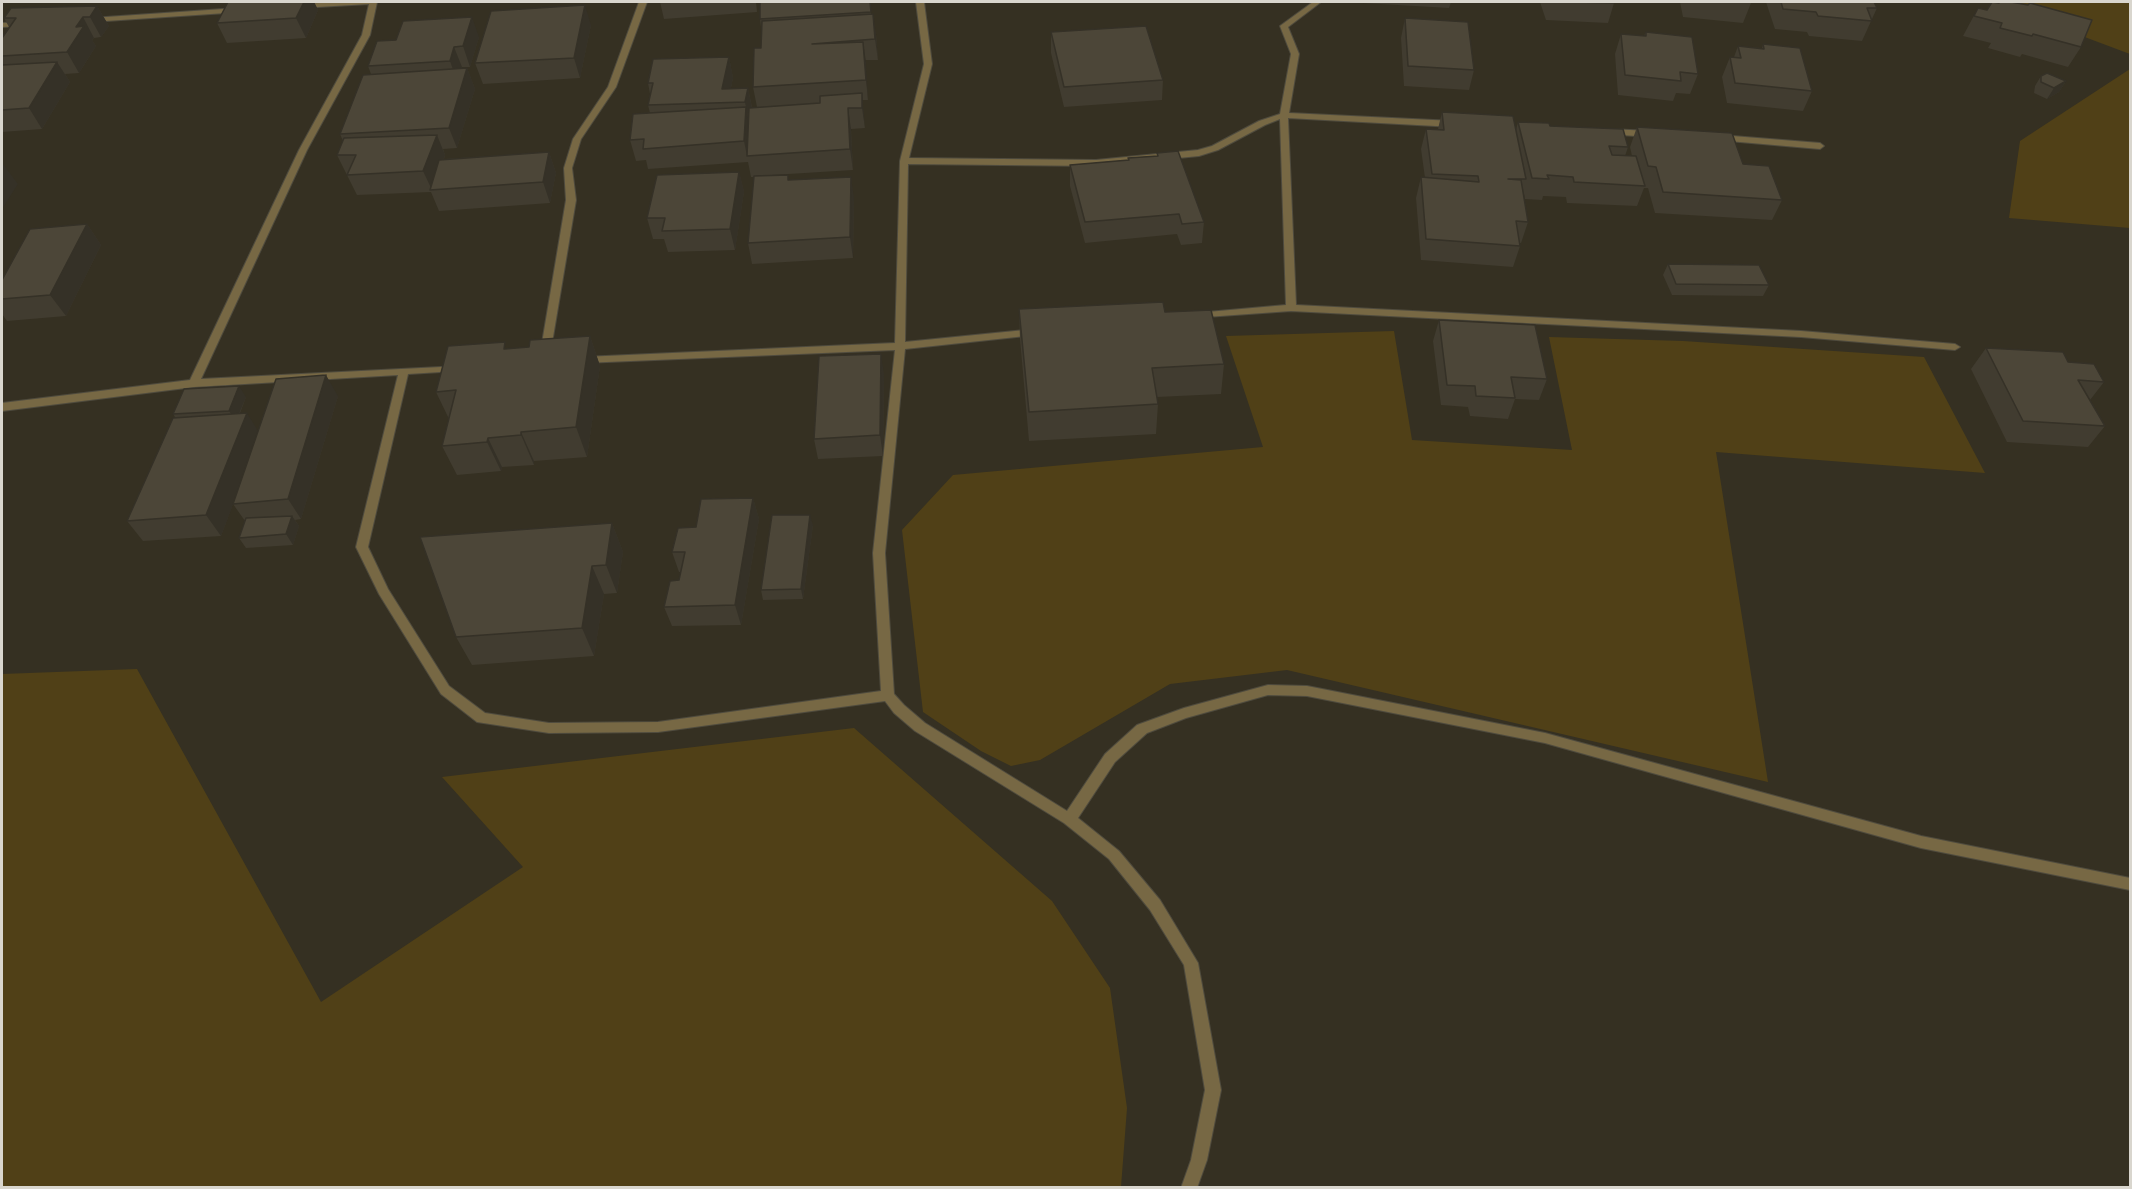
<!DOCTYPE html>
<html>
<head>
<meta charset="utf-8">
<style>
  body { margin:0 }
  #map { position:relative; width:2132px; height:1189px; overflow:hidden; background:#353022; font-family:"Crimson Pro",serif }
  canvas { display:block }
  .frame { position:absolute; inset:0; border:3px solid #d9d6ce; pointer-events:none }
</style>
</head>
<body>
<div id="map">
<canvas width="2132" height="1189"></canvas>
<div class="frame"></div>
</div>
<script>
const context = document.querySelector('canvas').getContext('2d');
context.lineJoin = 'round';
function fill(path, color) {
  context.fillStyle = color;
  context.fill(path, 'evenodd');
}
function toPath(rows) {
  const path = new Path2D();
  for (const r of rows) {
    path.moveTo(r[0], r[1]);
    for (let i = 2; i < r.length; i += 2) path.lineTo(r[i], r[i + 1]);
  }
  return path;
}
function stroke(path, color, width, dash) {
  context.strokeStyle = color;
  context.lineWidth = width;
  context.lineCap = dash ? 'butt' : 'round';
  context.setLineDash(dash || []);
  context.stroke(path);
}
const green = toPath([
  [1990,2,2130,2,2130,54,1994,3],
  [2130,69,2130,228,2009,218,2020,141],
  [1394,331,1412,440,1572,450,1549,337,1683,341,1924,357,1985,473,1716,452,1768,782,1287,670,1170,684,1040,760,1011,766,981,751,923,712,902,530,953,475,1263,447,1226,336],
  [137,669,321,1002,523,867,442,777,854,728,1052,901,1110,988,1127,1108,1121,1187,2,1187,2,674]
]);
const street = toPath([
  [339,2,377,2,370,35,307,150,201,379,461,366,462,368,461,370,457,371,408,374,368,547,388,589,449,686,485,713,549,723,658,722,881,691,873,553,895,350,583,363,578,360,583,357,895,343,900,161,924,64,916,2,924,2,932,64,909,158,1096,160,1198,150,1212,146,1259,121,1280,114,1291,54,1280,26,1313,2,1321,2,1288,27,1299,54,1289,113,1454,121,1458,124,1454,127,1288,118,1296,305,1801,331,1955,344,1960,347,1955,350,1801,337,1291,311,1192,318,1191,316,1196,313,1286,305,1280,119,1265,125,1218,150,1199,156,1096,166,908,164,905,342,1035,329,1040,332,1035,335,905,349,885,553,894,694,904,705,925,723,1067,811,1105,754,1137,725,1184,708,1268,685,1307,686,1545,733,1921,836,2130,878,2130,890,1921,848,1545,743,1307,696,1268,695,1186,718,1147,733,1115,762,1078,818,1119,851,1160,900,1198,963,1221,1090,1207,1160,1197,1188,1181,1188,1191,1160,1205,1090,1184,965,1150,910,1109,859,1064,823,915,731,894,713,885,701,658,732,549,733,477,722,441,694,379,594,356,547,398,375,194,387,2,411,2,403,190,380,299,150,362,35,369,4,300,8,296,6,300,4,339,2],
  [639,2,647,2,616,87,581,139,572,168,576,200,550,355,545,358,540,355,566,200,564,168,573,139,608,87,639,2],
  [238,8,242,10,241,12,91,22,87,20,91,18,238,8],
  [22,22,25,22,25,26,2,27,2,23,22,22],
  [1609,129,1651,131,1655,134,1651,137,1606,134,1606,130,1609,129],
  [1720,135,1820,143,1824,146,1820,149,1717,140,1717,136,1720,135]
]);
const wall = toPath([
  [228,2,314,2,318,10,306,38,227,43,217,23],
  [660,2,756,2,757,12,664,19],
  [870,2,871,14,876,34,878,60,865,60,868,100,862,100,865,128,851,129,853,170,756,176,789,180,854,198,853,258,752,264,748,243,754,177,751,177,748,162,648,169,646,160,636,161,630,140,650,113,648,105,650,94,648,83,729,57,733,78,731,88,748,88,752,107,757,107,753,87,761,48,761,27,760,19],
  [1346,2,1451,2,1449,8],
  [1540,2,1614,2,1614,3,1608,23,1546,20],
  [1680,2,1751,2,1751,3,1743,23,1683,17],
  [1766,2,1874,2,1877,8,1862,41,1809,36,1807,32,1775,29],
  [97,6,109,26,101,37,94,38,92,40,96,46,79,73,65,74,70,82,42,129,2,132,2,38,9,27,4,18],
  [1978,8,2081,47,2068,67,2022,54,2020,57,1988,48,1991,43,1963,36],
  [1405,18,1474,70,1469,90,1404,86,1401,38],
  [591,25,580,78,483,84,475,63],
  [1051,32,1163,80,1162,100,1064,107,1051,53],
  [1646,32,1698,74,1690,94,1676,93,1673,101,1618,95,1615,54,1621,34,1644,36],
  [479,37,470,67,462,67,461,69,467,68,475,89,457,148,443,149,445,155,444,159,549,152,556,173,550,203,439,211,431,192,357,195,337,155,343,141,340,134,371,74,368,66],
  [1763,44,1812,91,1803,111,1727,103,1722,77,1730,57,1734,57,1738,46,1762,48],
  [2041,76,2066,81,2059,92,2047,99,2034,93,2035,86],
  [1442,112,1516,130,1518,122,1550,126,1628,147,1625,156,1632,156,1630,147,1637,127,1743,164,1782,200,1772,220,1655,213,1648,188,1644,188,1637,206,1567,203,1566,197,1543,196,1542,200,1525,199,1523,189,1528,222,1521,243,1519,243,1520,246,1513,267,1421,260,1416,198,1421,177,1425,178,1421,149,1426,129,1438,129],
  [1157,153,1204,222,1202,243,1181,245,1177,234,1085,243,1070,186,1070,165,1128,160,1128,158,1157,156],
  [739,172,744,192,735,250,668,252,664,239,653,239,647,218],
  [87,224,101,245,66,316,7,321,2,314,2,280],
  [1668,264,1769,285,1763,296,1672,295,1663,275],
  [1019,309,1165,312,1224,364,1221,394,1157,397,1158,404,1156,434,1029,441,1020,339],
  [1439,320,1547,379,1539,400,1515,399,1508,419,1470,416,1468,407,1441,405,1433,341],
  [590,336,600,366,587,457,534,461,534,465,502,467,501,471,457,475,442,446,449,419,436,392,508,349,529,347],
  [1986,348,2068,362,2104,382,2090,400,2105,426,2088,447,2007,442,1971,369],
  [884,374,883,456,818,459,814,439],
  [338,396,301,519,295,520,299,526,293,545,246,548,239,538,245,521,233,504,221,536,143,541,127,521,175,417,173,414,246,397,240,413,258,431],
  [753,498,759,519,741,625,672,626,664,607,679,580,681,572,679,572,672,552,696,527],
  [612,523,623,552,617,593,604,594,594,656,472,665,456,637],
  [813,525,803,599,763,600,761,590]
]);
const shadedWall = toPath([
  [304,2,314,2,318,10,306,38,296,18],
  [585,5,591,25,580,78,574,58],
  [97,6,109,26,101,37,90,17],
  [873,14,876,34,878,60,875,39],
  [83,17,94,38,92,40,96,46,79,73,67,52,76,27],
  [472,17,479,37,470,67,463,46],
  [863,42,866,62,868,100,866,80],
  [454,47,462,67,457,81,450,61],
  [729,57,733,78,728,103,722,89],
  [57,62,70,82,42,129,29,108],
  [467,68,475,89,457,148,449,128],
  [2066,81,2059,92,2047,99,2054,88],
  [748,88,752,108,749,123,745,102],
  [862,93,864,114,865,128,862,108],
  [746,107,750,127,747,156,744,141],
  [848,108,851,129,853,170,850,149],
  [437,135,445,155,433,190,432,190,423,171],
  [549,152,556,173,550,203,543,182],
  [3,164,18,184,2,209,2,166],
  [739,172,744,192,735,250,730,229],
  [851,177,854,198,853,258,850,237],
  [87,224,101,245,66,316,50,295],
  [590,336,600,366,587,457,576,427],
  [881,354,884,374,883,456,880,435],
  [326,375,338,396,301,519,288,499],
  [239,386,246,397,236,421,229,411],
  [247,413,260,434,221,536,206,515],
  [521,432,534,461,534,465,521,435],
  [488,438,502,467,501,471,487,442],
  [753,498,759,519,741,625,735,605],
  [810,515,813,525,803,599,801,589],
  [292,516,299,526,293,545,286,534],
  [612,523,623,552,617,593,606,565],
  [592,566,604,594,594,656,582,628]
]);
const building = toPath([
  [228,2,304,2,296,18,217,23,228,2],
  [760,2,870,2,871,12,760,19,760,2],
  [1576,2,1614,2,1614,3,1576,2],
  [1781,2,1874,2,1877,8,1867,8,1872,21,1818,16,1816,12,1783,9,1781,2],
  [1992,2,1999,3,2000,2,2011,2,2028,5,2030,3,2092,20,2081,47,2033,34,2032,36,2000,28,2002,23,1974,16,1978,8,1987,10,1992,2],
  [585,5,574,58,475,63,491,11,585,5],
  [97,6,90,17,83,17,76,27,84,26,67,52,2,56,2,38,16,18,4,18,11,8,97,6],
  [873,14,875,39,812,44,863,42,866,80,753,87,754,48,761,48,762,21,873,14],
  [472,17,463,46,454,47,450,61,368,66,377,41,396,40,403,21,472,17],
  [1405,18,1468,22,1474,70,1408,66,1405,18],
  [1146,26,1163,80,1064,87,1051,32,1146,26],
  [1646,32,1692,37,1698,74,1680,72,1681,81,1625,75,1621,34,1646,36,1646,32],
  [1763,44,1800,48,1812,91,1735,83,1730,57,1741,58,1738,46,1764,49,1763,44],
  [729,57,722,89,748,88,745,102,648,105,653,83,648,83,653,59,729,57],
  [57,62,29,108,2,110,2,65,57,62],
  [467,68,449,128,340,134,363,75,467,68],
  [2047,73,2066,81,2054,88,2041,82,2041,76,2047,73],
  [862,93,862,108,848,108,850,149,747,156,749,108,820,103,820,96,862,93],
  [746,107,744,141,643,149,644,139,630,140,633,114,746,107],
  [1442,112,1513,116,1526,179,1508,179,1521,180,1528,222,1516,221,1520,246,1426,239,1421,177,1479,182,1478,176,1432,174,1426,129,1444,130,1442,112],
  [1518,122,1549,123,1550,126,1623,129,1628,147,1609,146,1612,155,1636,156,1645,186,1574,182,1573,177,1547,175,1549,179,1532,178,1518,122],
  [1637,127,1732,133,1743,164,1769,166,1782,200,1663,192,1656,167,1648,166,1637,127],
  [437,135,423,171,347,175,356,155,337,155,344,138,437,135],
  [1178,151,1204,222,1182,224,1179,214,1085,222,1070,165,1129,160,1128,158,1158,156,1157,153,1178,151],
  [549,152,543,182,430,190,439,160,549,152],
  [739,172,730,229,662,231,665,218,647,218,657,175,739,172],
  [788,175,788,180,851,177,850,237,748,243,754,176,788,175],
  [87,224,50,295,2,299,2,280,30,229,87,224],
  [1668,264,1759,265,1769,285,1676,284,1668,264],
  [1163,302,1165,312,1211,310,1224,364,1152,368,1158,404,1029,412,1019,309,1163,302],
  [1439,320,1535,325,1547,379,1511,377,1515,398,1476,396,1475,386,1447,385,1439,320],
  [590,336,576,427,521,432,521,435,488,438,487,442,442,446,456,390,436,392,448,346,505,342,504,349,529,347,530,340,590,336],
  [1986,348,2063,352,2068,362,2094,364,2104,382,2078,380,2105,426,2023,421,1986,348],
  [881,354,880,435,814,439,819,356,881,354],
  [326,375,288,499,233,504,276,379,326,375],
  [239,386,229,411,173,414,184,389,239,386],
  [247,413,206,515,127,521,173,418,247,413],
  [753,498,735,605,664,607,670,581,679,580,685,552,672,552,678,528,696,527,701,499,753,498],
  [772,515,810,515,801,589,761,590,772,515],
  [292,516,286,534,239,538,246,518,292,516],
  [612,523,606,565,592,566,582,628,456,637,420,537,612,523]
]);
fill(green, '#504017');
stroke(street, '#4f4b3e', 2);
fill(street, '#776844');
fill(wall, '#413c30');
fill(shadedWall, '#353127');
fill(building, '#4c4638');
stroke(building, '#353127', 1.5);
</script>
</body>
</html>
